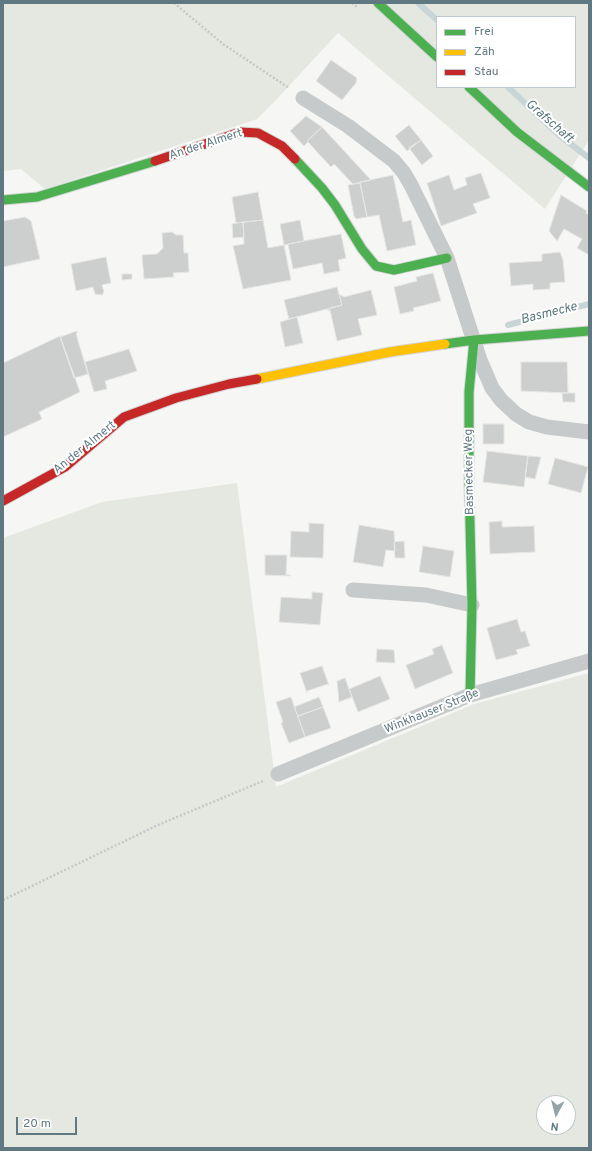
<!DOCTYPE html>
<html>
<head>
<meta charset="utf-8">
<style>
  body { margin:0 }
  #map { position:relative; width:592px; height:1151px; overflow:hidden; background:#f6f6f4; font-family:Overpass,sans-serif }
  canvas { display:block }
  .frame { position:absolute; inset:0; border:4px solid #5f7881; pointer-events:none }
  .legend { position:absolute; left:436px; top:16px; width:140px; height:72px; box-sizing:border-box; background:#fff; border:1px solid #bfc9cd; margin:0; padding:5px 7px; list-style:none; font-size:12px; color:#5f7881 }
  .legend li { display:flex; align-items:center; gap:8px; height:20px }
  .legend b { width:20px; border:1px solid #bfc9cd }
  .north { position:absolute; left:536px; top:1095px; width:40px; height:40px; box-sizing:border-box; background:#fff; border:1px solid #bfc9cd; border-radius:50%; rotate:187deg; font-size:11px; font-weight:700; line-height:16px; text-align:center; color:#5f7881 }
  .north::after { content:''; display:block; margin:auto; width:14px; height:18px; background:#94a4a9; clip-path:polygon(50% 0,100% 100%,50% 72%,0 100%) }
  .scale { position:absolute; left:16px; top:1117px; width:61px; height:18px; box-sizing:border-box; border:2px solid #5f7881; border-top:0; padding-left:5px; font-size:12px; line-height:14px; white-space:nowrap; color:#5f7881; -webkit-text-stroke:3px #fff; paint-order:stroke }
</style>
</head>
<body>
<div id="map">
<canvas width="592" height="1151"></canvas>
<div class="frame"></div>
<ul class="legend">
<li><b style="height:5px;background:#4caf50"></b>Frei</li>
<li><b style="height:5px;background:#ffc107"></b>Zäh</li>
<li><b style="height:5px;background:#c62828"></b>Stau</li>
</ul>
<div class="north">N</div>
<div class="scale">20 m</div>
</div>
<script>
const context = document.querySelector('canvas').getContext('2d');
context.lineJoin = 'round';
function fill(path, color) {
  context.fillStyle = color;
  context.fill(path, 'evenodd');
}
function toPath(rows) {
  const path = new Path2D();
  for (const r of rows) {
    path.moveTo(r[0], r[1]);
    for (let i = 2; i < r.length; i += 2) path.lineTo(r[i], r[i + 1]);
  }
  return path;
}
function stroke(path, color, width, dash) {
  context.strokeStyle = color;
  context.lineWidth = width;
  context.lineCap = dash ? 'butt' : 'round';
  context.setLineDash(dash || []);
  context.stroke(path);
}
function write(font, color, halo, rows, align = 'center') {
  context.font = font + ' Overpass,sans-serif';
  context.lineWidth = 4;
  context.setLineDash([]);
  context.textBaseline = 'middle';
  context.strokeStyle = halo;
  context.fillStyle = color;
  for (const [text, x, y, turn = 0] of rows) {
    context.save();
    context.translate(x, y);
    context.rotate((+turn || 0) * Math.PI / 180);
    context.textAlign = isNaN(turn) ? turn : align;
    if (halo) context.strokeText(text, 0, 0);
    context.fillText(text, 0, 0);
    context.restore();
  }
}
const green = toPath([
  [3,3,589,3,589,140,545,209,338,33,276,100,257,119,45,189,21,169,3,171],
  [437,17,575,17,575,87,437,87],
  [237,483,276,787,474,704,589,673,589,1148,3,1148,3,538,102,502],
  [544,1103,568,1103,568,1127,544,1127]
]);
const stream = toPath([
  [418,3,437,20],
  [508,87,559,135,589,158],
  [508,325,589,304]
]);
const building = toPath([
  [331,60,357,78,356,83,342,100,316,81,331,60],
  [306,116,322,127,307,141,308,142,304,146,290,131,306,116],
  [409,125,421,140,407,151,395,136,409,125],
  [322,127,371,180,353,184,334,164,331,167,308,142,307,141,322,127],
  [421,140,433,156,422,165,409,148,421,140],
  [481,173,490,198,473,204,477,213,441,226,427,183,449,175,454,190,467,185,465,178,481,173],
  [393,175,403,222,411,220,416,245,387,251,379,215,367,217,360,182,393,175],
  [360,183,367,217,356,219,354,216,348,185,360,183],
  [258,192,263,220,236,223,232,197,258,192],
  [561,195,587,211,586,213,589,215,589,255,577,248,582,239,564,229,557,241,549,231,561,195],
  [25,217,31,221,40,259,3,267,3,221,25,217],
  [263,220,268,248,284,245,291,280,243,289,233,246,244,244,243,222,263,220],
  [300,220,304,241,284,245,280,224,300,220],
  [243,222,244,237,233,238,232,224,243,222],
  [172,232,176,235,183,235,184,253,188,253,189,272,173,273,174,277,144,279,142,255,157,254,163,248,162,233,172,232],
  [341,234,346,258,338,260,340,271,324,274,322,263,293,269,288,244,341,234],
  [560,252,563,260,565,282,550,283,550,289,533,290,533,284,511,286,509,263,542,261,542,254,560,252],
  [106,257,111,283,102,285,104,292,102,295,95,294,93,287,76,291,71,264,106,257],
  [433,273,441,301,413,308,414,311,400,314,394,287,417,281,416,277,433,273],
  [122,274,132,274,132,279,122,280,122,274],
  [337,287,342,305,289,319,284,300,337,287],
  [371,290,377,315,358,319,362,335,337,341,330,310,328,311,328,309,342,305,339,294,344,297,371,290],
  [297,317,303,343,285,347,280,322,297,317],
  [77,331,77,333,76,334,88,374,74,378,60,337,77,331],
  [60,336,80,392,39,412,42,419,3,437,3,363,60,336],
  [129,349,137,371,105,381,107,389,94,392,85,362,129,349],
  [521,362,567,362,568,393,521,391,521,362],
  [562,393,575,393,575,402,563,402,562,393],
  [483,424,504,424,504,444,483,444,483,424],
  [487,451,528,456,524,487,483,482,487,451],
  [528,456,541,457,535,479,525,477,528,456],
  [555,458,588,467,581,493,548,484,555,458],
  [502,521,502,527,534,526,535,552,490,554,489,522,502,521],
  [309,523,324,524,323,558,290,557,291,531,309,532,309,523],
  [359,525,394,531,395,551,386,550,383,567,353,562,359,525],
  [404,541,405,558,395,558,394,542,404,541],
  [423,546,454,551,450,577,419,572,423,546],
  [265,555,287,555,286,575,290,575,290,576,265,575,265,555],
  [312,592,323,593,320,625,279,622,281,597,312,599,312,592],
  [517,619,521,632,525,631,530,646,516,650,518,654,496,660,487,628,517,619],
  [442,645,453,673,415,689,406,665,434,654,432,649,442,645],
  [377,649,394,650,395,663,376,662,377,649],
  [322,666,329,685,328,684,307,691,307,693,300,673,322,666],
  [380,676,390,699,358,712,349,689,380,676],
  [345,678,352,697,339,702,337,681,345,678],
  [291,697,305,737,289,743,281,723,283,722,276,702,291,697],
  [319,697,323,707,298,716,294,707,319,697],
  [323,707,331,728,305,737,298,716,323,707]
]);
const path = toPath([
  [174,3,223,44,289,88],
  [352,3,357,7],
  [3,900,158,825,263,781]
]);
const street = toPath([
  [303,98,348,126,394,161,404,173,411,185,447,258,480,360,492,388,501,400,516,414,529,422,547,427,589,432],
  [353,590,426,595,472,605],
  [278,774,470,695,589,661]
]);
const fast = toPath([
  [378,3,437,57],
  [469,87,517,132,589,187],
  [295,159,322,188,335,205,362,249,376,266,394,270,447,258],
  [3,200,37,197,155,161],
  [445,344,474,340,589,331],
  [470,695,472,605,469,483,469,392,474,340]
]);
const slow = toPath([
  [257,379,390,352,445,344]
]);
const jam = toPath([
  [155,161,240,132,258,133,282,146,295,159],
  [3,501,65,467,124,417,176,398,229,384,257,379]
]);
const streetNames = [
  ["An der Almert",206,145,-18],
  ["An der Almert",85,448,-39],
  ["Basmecker Weg",470,472,-91],
  ["Winkhauser Straße",432,712,-22]
];
const waterNames = [
  ["Grafschaft",549,122,41],
  ["Basmecke",549,314,-14]
];
fill(green, '#e5e8e1');
stroke(stream, '#c8d5d6', 6);
fill(building, '#cdcfcf');
stroke(building, '#e5e5e4', 1);
stroke(fast, '#d2d4d4', 11);
stroke(slow, '#d2d4d4', 11);
stroke(jam, '#d2d4d4', 11);
stroke(path, '#c6c8c9', 2.5, [2, 2]);
stroke(street, '#c7caca', 15);
stroke(fast, '#4caf50', 9);
stroke(slow, '#ffc107', 9);
stroke(jam, '#c62828', 9);
write('12px', '#5f7881', '#fff', streetNames);
write('italic 13px', '#5a787c', '#fff', waterNames);
</script>
</body>
</html>
